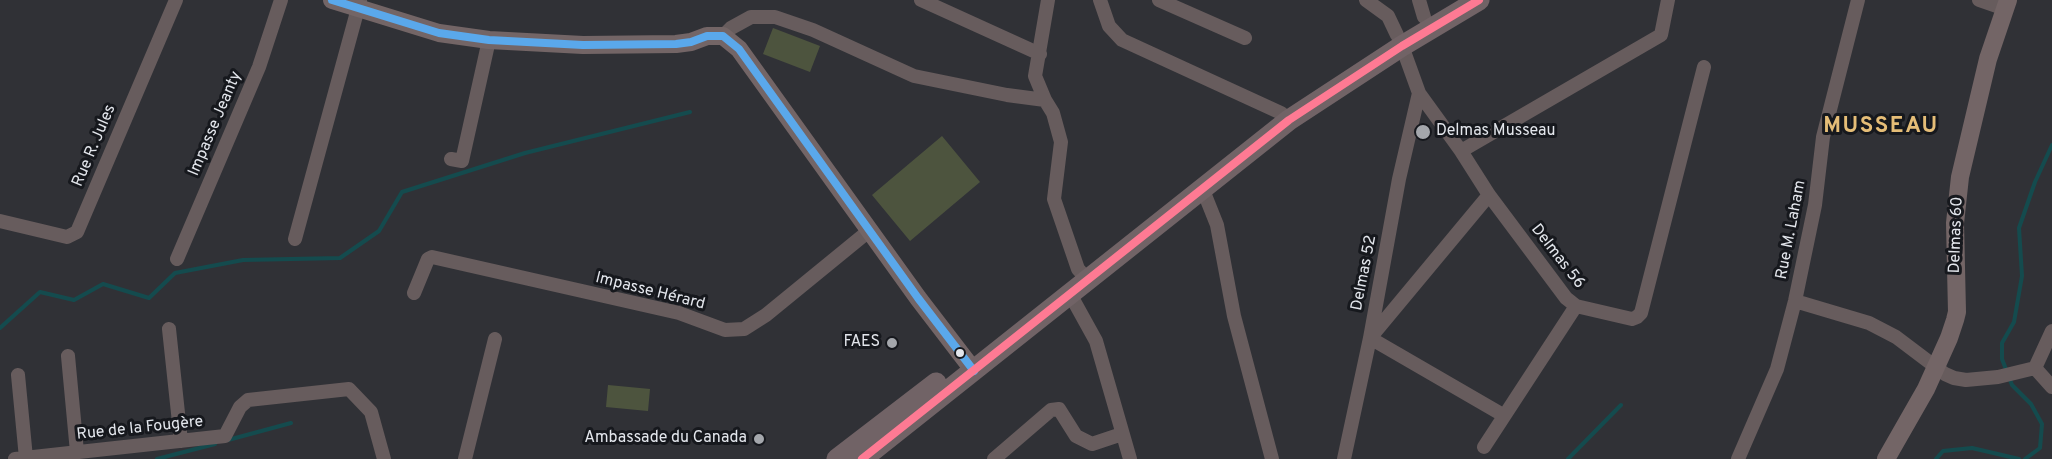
<!DOCTYPE html>
<html>
<head>
<meta charset="utf-8">
<style>
  body { margin:0 }
  canvas { display:block; background:#303136 }
</style>
</head>
<body>
<canvas width="2052" height="459"></canvas>
<script>
const context = document.querySelector('canvas').getContext('2d');
context.lineJoin = 'round';
function fill(path, color) {
  context.fillStyle = color;
  context.fill(path, 'evenodd');
}
function toPath(rows) {
  const path = new Path2D();
  for (const r of rows) {
    path.moveTo(r[0], r[1]);
    for (let i = 2; i < r.length; i += 2) path.lineTo(r[i], r[i + 1]);
  }
  return path;
}
function stroke(path, color, width, dash) {
  context.strokeStyle = color;
  context.lineWidth = width;
  context.lineCap = dash ? 'butt' : 'round';
  context.setLineDash(dash || []);
  context.stroke(path);
}
function write(font, color, halo, rows, align = 'center') {
  context.font = font + ' Overpass,sans-serif';
  context.lineWidth = 6;
  context.setLineDash([]);
  context.textBaseline = 'middle';
  context.strokeStyle = halo;
  context.fillStyle = color;
  for (const [text, x, y, turn = 0] of rows) {
    context.save();
    context.translate(x, y);
    context.rotate((+turn || 0) * Math.PI / 180);
    context.textAlign = isNaN(turn) ? turn : align;
    if (halo) context.strokeText(text, 0, 0);
    context.fillText(text, 0, 0);
    context.restore();
  }
}
const green = toPath([
  [773,28,820,46,810,72,763,54],
  [942,136,980,182,910,241,872,195],
  [608,385,650,389,648,411,606,407]
]);
const stream = toPath([
  [0,328,40,292,74,300,103,284,149,298,175,273,243,260,340,258,379,231,402,192,525,153,690,112],
  [228,440,291,423],
  [157,459,215,444],
  [1568,459,1621,405],
  [1936,459,1943,451,1972,448,2019,459],
  [2025,459,2040,448,2042,424,2031,404,2012,385,2002,359,2002,343,2014,322,2022,276,2019,228,2035,182,2052,145]
]);
const street = toPath([
  [921,0,1040,54],
  [1048,0,1035,76,1045,100,1053,113,1061,142,1054,199,1078,269,1087,279],
  [1100,0,1109,26,1122,40,1281,113,1289,120],
  [1159,0,1245,38],
  [1366,0,1388,16,1397,35],
  [1419,0,1424,17],
  [1979,0,2005,9],
  [723,36,731,28,751,17,775,17,813,30,914,76,1007,95,1045,100],
  [1402,46,1419,93,1461,151,1489,195,1566,298,1576,306,1632,319,1637,317,1641,313,1704,67],
  [1461,151,1661,35,1668,0],
  [451,159,462,161,489,40],
  [1203,190,1217,225,1234,316,1272,459],
  [1489,195,1370,338,1503,415],
  [0,221,67,237,77,232,176,0],
  [295,239,360,1],
  [177,259,259,67,281,0],
  [414,293,428,259,432,257,679,313,725,330,744,329,766,315,870,230],
  [1070,294,1096,341,1130,459],
  [1795,301,1869,323,1896,337,1945,374,1954,378,1966,380,1998,377,2035,368],
  [169,329,181,441],
  [68,356,77,452],
  [2035,368,2052,331],
  [2035,368,2052,387],
  [18,375,26,458],
  [1484,447,1576,306],
  [15,459,225,436,240,407,248,400,349,389,371,412,384,459],
  [465,459,495,339],
  [994,459,1051,410,1059,409,1076,436,1092,444,1122,434],
  [1344,459,1370,338,1399,179,1419,93],
  [1738,459,1777,369,1795,301,1815,205,1823,137,1858,0]
]);
const secondary = toPath([
  [332,0,439,33,489,40,583,45,676,44,691,42,707,36,723,36,739,49,918,298,974,371],
  [1886,459,1926,389,1949,338,1955,320,1957,312,1955,223,1960,177,1988,59,2008,0]
]);
const primary = toPath([
  [837,459,936,383],
  [862,459,1289,120,1402,46,1479,0]
]);
const bus1 = toPath([
  [332,0,439,33,489,40,583,45,676,44,691,42,707,36,723,36,739,49,918,298,974,371]
]);
const bus2 = toPath([
  [862,459,1289,120,1402,46,1479,0]
]);
const markers = [
  [1423,132,8,"#a4a7ac"],
  [892,343,6,"#a4a7ac"],
  [960,353,5,"#e3e6ec"],
  [759,439,6,"#a4a7ac"]
];
const streetNames = [
  ["Impasse Jeanty",216,124,-67],
  ["Rue R. Jules",95,146,-67],
  ["Rue M. Laham",1792,230,-79],
  ["Delmas 60",1957,235,-88],
  ["Delmas 56",1557,257,52],
  ["Delmas 52",1365,273,-79],
  ["Impasse Hérard",650,292,14],
  ["Rue de la Fougère",140,429,-6]
];
const poiNames = [
  ["Delmas Musseau",1436,132,"left"],
  ["FAES",880,343],
  ["Ambassade du Canada",747,439]
];
const districtNames = [
  ["MUSSEAU",1881,128]
];
fill(green, '#4d543e');
stroke(stream, '#144b4e', 4);
stroke(street, '#675c5d', 14);
stroke(secondary, '#736566', 18);
stroke(primary, '#716366', 21);
stroke(bus1, '#5aa8eb', 8);
stroke(bus2, '#fe7a93', 8);
for (const [x, y, r, color] of markers) {
  const dot = new Path2D();
  dot.arc(x, y, r, 0, 2 * Math.PI);
  context.fillStyle = color;
  context.fill(dot);
  stroke(dot, '#16181d', 2);
}
write('16px', '#e3e6ec', '#16181d', streetNames);
write('16px', '#e3e6ec', '#16181d', poiNames, 'right');
context.letterSpacing = '1.5px';
write('bold 22px', '#e5bd77', '#16181d', districtNames);
context.letterSpacing = '0px';
</script>
</body>
</html>
